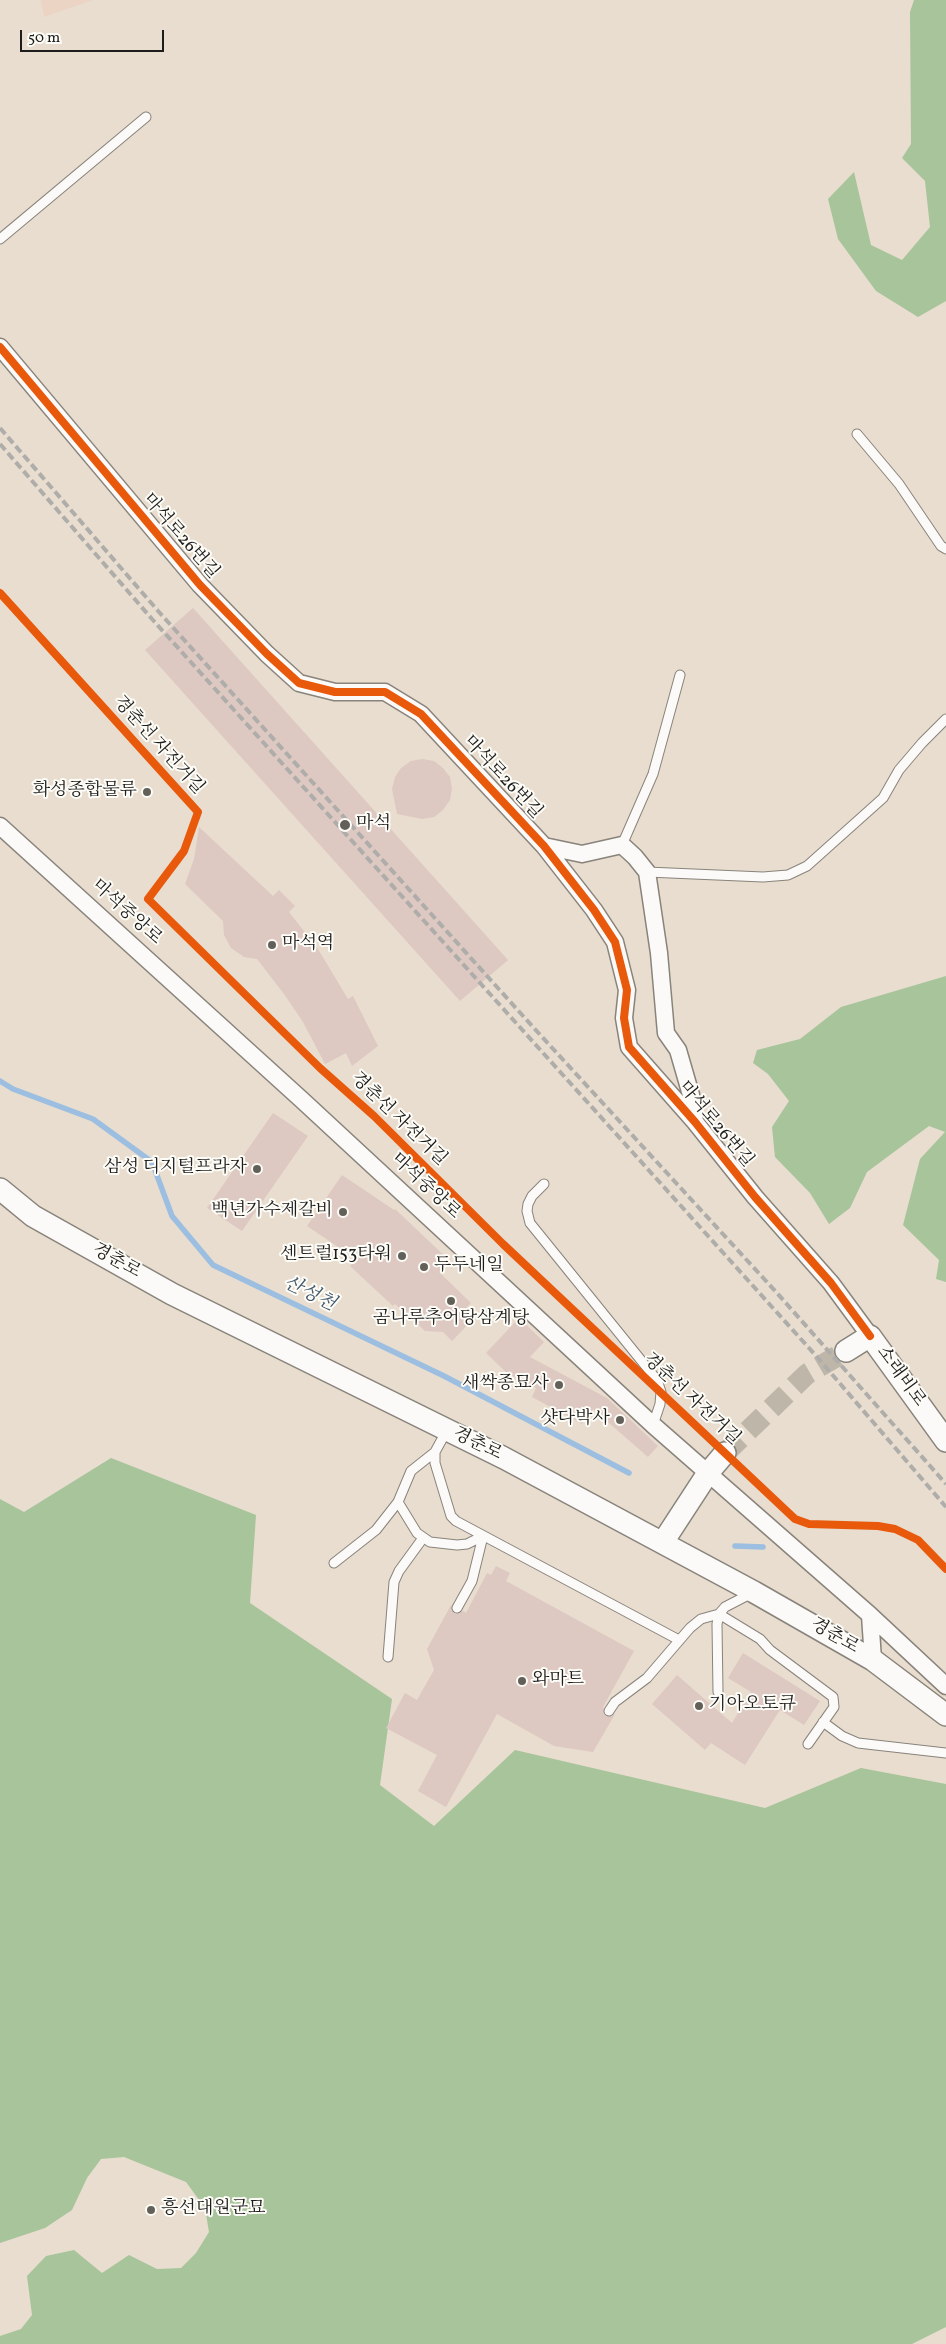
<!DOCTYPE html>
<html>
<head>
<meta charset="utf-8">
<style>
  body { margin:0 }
  #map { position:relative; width:946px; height:2344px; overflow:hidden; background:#e8ddce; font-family:Vollkorn,serif }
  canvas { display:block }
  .scale { position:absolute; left:20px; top:30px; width:144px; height:22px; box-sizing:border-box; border:2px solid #1c1c1c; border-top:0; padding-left:6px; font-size:15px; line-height:18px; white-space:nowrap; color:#1c1c1c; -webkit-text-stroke:4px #fdfcf7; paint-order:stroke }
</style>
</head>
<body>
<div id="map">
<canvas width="946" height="2344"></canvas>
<div class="scale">50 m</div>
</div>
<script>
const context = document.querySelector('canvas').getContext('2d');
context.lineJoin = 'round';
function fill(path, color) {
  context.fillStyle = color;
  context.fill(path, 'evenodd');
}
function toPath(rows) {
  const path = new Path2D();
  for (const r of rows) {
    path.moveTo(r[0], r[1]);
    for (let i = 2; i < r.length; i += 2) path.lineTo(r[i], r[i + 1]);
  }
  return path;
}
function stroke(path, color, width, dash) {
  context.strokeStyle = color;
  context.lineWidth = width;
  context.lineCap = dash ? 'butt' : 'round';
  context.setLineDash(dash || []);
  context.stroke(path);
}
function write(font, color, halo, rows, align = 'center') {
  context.font = font + ' Vollkorn,"Noto Serif KR",serif';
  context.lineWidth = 4;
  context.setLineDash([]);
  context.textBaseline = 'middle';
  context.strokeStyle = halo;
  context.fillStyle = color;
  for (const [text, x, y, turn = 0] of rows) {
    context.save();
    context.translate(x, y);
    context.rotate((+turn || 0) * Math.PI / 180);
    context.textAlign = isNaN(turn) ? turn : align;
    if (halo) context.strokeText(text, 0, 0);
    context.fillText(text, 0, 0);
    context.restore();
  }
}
const built = toPath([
  [41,0,93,0,44,17]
]);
const forest = toPath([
  [914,0,946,0,946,301,918,317,876,291,838,239,828,199,854,172,871,245,902,260,930,227,925,181,902,158,911,144,910,12],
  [946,976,946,1282,936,1279,939,1260,903,1225,920,1159,945,1132,929,1126,867,1172,850,1208,829,1224,810,1193,775,1157,772,1127,789,1101,768,1074,753,1063,757,1050,800,1039,841,1007],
  [111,1458,256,1515,250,1603,392,1699,380,1785,434,1826,515,1750,765,1808,861,1768,946,1784,946,2327,912,2344,0,2344,0,2336,21,2329,32,2315,27,2276,46,2256,74,2250,102,2273,129,2255,157,2269,181,2268,196,2253,209,2232,205,2208,186,2182,124,2157,101,2159,87,2178,72,2210,45,2228,0,2243,0,1499,24,1512]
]);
const stream = toPath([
  [0,1081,13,1089,93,1119,152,1162,172,1216,213,1265,444,1376,629,1473],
  [735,1546,763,1547]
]);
const building = toPath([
  [193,608,508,960,460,1001,145,650],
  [422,759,434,761,443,768,450,777,452,789,450,800,443,810,434,817,422,819,397,814,392,789,395,777,401,768,411,761],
  [199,827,273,896,279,890,295,906,289,912,318,949,348,999,353,996,378,1046,352,1066,346,1053,325,1064,303,1022,284,994,257,959,244,957,231,948,224,935,223,921,185,884,194,859],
  [273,1113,308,1136,242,1231,207,1208],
  [342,1175,394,1210,395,1209,450,1261,439,1272,471,1303,467,1307,476,1316,452,1341,443,1332,425,1331,395,1304,393,1306,350,1266,356,1259,307,1226],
  [519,1318,544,1342,530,1357,607,1398,658,1446,648,1457,593,1409,589,1417,586,1416,582,1424,532,1397,536,1388,508,1374,486,1353],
  [496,1566,510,1573,506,1581,634,1651,603,1707,606,1716,615,1714,593,1752,554,1746,497,1714,446,1807,418,1791,437,1755,386,1728,405,1693,417,1700,434,1670,427,1649,451,1605,454,1613,458,1614,463,1611,466,1613,487,1573,491,1575],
  [743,1653,820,1701,804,1725,780,1710,745,1765,711,1743,705,1750,652,1704,677,1675,732,1723,751,1692,728,1678]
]);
const tertiaryTunnel = toPath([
  [725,1453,807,1374,846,1351]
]);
const service = toPath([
  [0,239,146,117],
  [857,434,899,484,941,546,946,549],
  [622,845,653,774,680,675],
  [647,872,763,877,788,875,807,866,883,798,899,770,922,743,946,719],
  [544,1184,532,1196,528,1204,527,1211,530,1223,657,1380,661,1392,660,1404,653,1425],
  [447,1430,435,1452,435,1463,451,1516,456,1521,679,1640],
  [398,1502,417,1533,430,1542,457,1545,467,1544,483,1536],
  [334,1563,376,1530,398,1502,411,1471,435,1452],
  [457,1608,472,1581,483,1536],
  [388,1657,394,1582,399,1571,423,1538],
  [718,1692,717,1624,719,1614,725,1607,752,1593],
  [609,1711,615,1702,647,1678,690,1628,701,1619,719,1614,760,1639,770,1650,833,1697,834,1707,808,1744],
  [823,1722,842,1736,858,1743,946,1753]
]);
const minor = toPath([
  [0,347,200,585,267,654,299,683,335,692,385,692,421,714,544,846,594,910,615,942,627,990,624,1018,629,1047,695,1122,755,1197,831,1283,870,1336],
  [0,826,302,1100,653,1425,870,1615,946,1686],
  [544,846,582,854,622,845,635,857,647,872,659,953,666,1033,678,1050,691,1095,695,1122],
  [870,1615,873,1660]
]);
const tertiary = toPath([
  [0,1189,33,1216,172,1294,504,1458,754,1592,873,1660,946,1715],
  [846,1351,870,1336,946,1441],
  [663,1542,708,1473,725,1453]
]);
const rail = toPath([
  [0,428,159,612,533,1027,777,1293,946,1484],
  [0,444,152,619,818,1358,946,1507]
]);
const cycleway = toPath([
  [0,347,200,585,267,654,299,683,335,692,385,692,421,714,544,846,594,910,615,942,627,990,624,1018,629,1047,695,1122,755,1197,831,1283,870,1336],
  [0,593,198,812,184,851,148,899,320,1068,374,1116,503,1244,795,1519,809,1524,878,1526,895,1529,918,1540,946,1569]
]);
const markers = [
  [147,792,5,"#63605a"],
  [345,825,6,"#63605a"],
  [272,945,5,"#63605a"],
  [257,1169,5,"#63605a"],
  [343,1212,5,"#63605a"],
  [402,1256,5,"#63605a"],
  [424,1267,5,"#63605a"],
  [451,1301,5,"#63605a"],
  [559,1385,5,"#63605a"],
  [620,1420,5,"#63605a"],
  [522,1681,5,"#63605a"],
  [699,1706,5,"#63605a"],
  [151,2210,5,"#63605a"]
];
const streetNames = [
  ["마석로26번길",180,537,49],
  ["경춘선 자전거길",158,746,48],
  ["마석로26번길",502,778,47],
  ["마석중앙로",126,913,42],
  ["경춘선 자전거길",398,1120,44],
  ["마석로26번길",715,1125,50],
  ["마석중앙로",425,1187,43],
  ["경춘로",116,1262,29],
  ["소래비로",900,1377,54],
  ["경춘선 자전거길",691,1400,43],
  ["경춘로",477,1445,26],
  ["경춘로",834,1637,30]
];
const poiNames = [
  ["화성종합물류",137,792],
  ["마석",356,825,"left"],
  ["마석역",282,945,"left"],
  ["삼성 디지털프라자",247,1169],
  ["백년가수제갈비",333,1212],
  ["센트럴153타워",392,1256],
  ["두두네일",434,1267,"left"],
  ["곰나루추어탕삼계탕",451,1320,"center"],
  ["새싹종묘사",549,1385],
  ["샷다박사",610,1420],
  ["와마트",532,1681,"left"],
  ["기아오토큐",709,1706,"left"],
  ["흥선대원군묘",161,2210,"left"]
];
const waterNames = [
  ["산성천",309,1295,26]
];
fill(built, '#ebd4c4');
fill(forest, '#a7c49b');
stroke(stream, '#9bbee1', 5.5);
fill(building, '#dec8c2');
stroke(tertiaryTunnel, '#bfb6aa', 21, [21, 11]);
stroke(service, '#88837b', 11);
stroke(minor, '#88837b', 19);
stroke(tertiary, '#88837b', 24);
stroke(service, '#fcfaf8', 9);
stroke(minor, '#fcfaf8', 16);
stroke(tertiary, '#fcfaf8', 21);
stroke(rail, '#aeadaa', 4, [8, 4]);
stroke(cycleway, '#e8590c', 8);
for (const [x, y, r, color] of markers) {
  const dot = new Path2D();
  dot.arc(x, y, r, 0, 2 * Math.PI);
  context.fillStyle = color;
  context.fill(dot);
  stroke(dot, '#fdfcf7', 2);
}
write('18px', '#1c1c1c', '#fdfcf7', streetNames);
write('18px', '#1c1c1c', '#fdfcf7', poiNames, 'right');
write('italic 19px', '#42586e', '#fdfcf7', waterNames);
</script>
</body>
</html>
